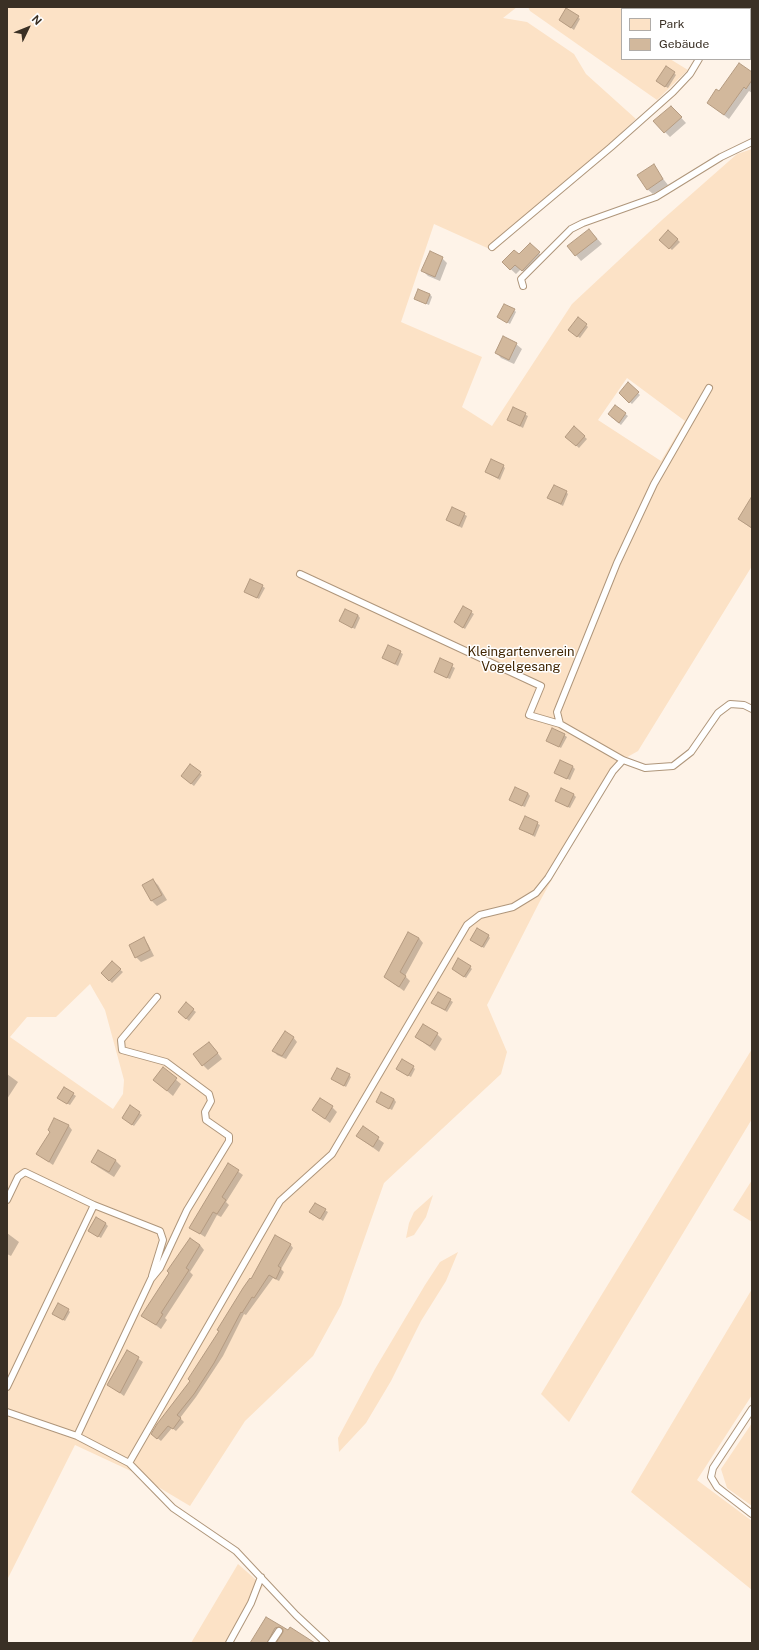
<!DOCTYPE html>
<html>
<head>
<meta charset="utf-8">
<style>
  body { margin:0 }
  #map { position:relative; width:759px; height:1650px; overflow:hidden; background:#fef3e8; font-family:"Public Sans",sans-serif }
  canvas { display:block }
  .frame { position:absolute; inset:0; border:8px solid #3a3025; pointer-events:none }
  .legend { position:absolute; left:621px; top:8px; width:130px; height:52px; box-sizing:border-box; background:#fff; border:1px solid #b0aca8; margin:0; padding:5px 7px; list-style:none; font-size:12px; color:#3a3025 }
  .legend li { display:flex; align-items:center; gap:8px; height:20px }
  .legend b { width:20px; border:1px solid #b0aca8 }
  .north { position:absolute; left:8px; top:8px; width:40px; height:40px; -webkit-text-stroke:3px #fff; paint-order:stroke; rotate:47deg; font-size:11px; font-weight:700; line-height:16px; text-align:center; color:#3a3025 }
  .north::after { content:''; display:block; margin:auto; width:14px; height:18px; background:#3a3025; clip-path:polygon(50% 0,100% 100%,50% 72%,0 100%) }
</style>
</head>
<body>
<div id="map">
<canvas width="759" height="1650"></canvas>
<div class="frame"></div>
<ul class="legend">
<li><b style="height:11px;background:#fce2c6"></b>Park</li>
<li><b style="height:11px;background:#d2b89c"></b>Gebäude</li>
</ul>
<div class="north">N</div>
</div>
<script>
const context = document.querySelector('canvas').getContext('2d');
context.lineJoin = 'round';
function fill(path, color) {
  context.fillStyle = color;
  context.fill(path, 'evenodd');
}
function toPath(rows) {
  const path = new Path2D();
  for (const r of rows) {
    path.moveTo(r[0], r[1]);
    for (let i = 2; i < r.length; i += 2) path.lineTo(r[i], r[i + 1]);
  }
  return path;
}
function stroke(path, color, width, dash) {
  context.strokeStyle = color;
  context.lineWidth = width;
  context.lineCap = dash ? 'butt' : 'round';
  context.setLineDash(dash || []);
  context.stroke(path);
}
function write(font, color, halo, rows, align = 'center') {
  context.font = font + ' "Public Sans",sans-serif';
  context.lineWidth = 3;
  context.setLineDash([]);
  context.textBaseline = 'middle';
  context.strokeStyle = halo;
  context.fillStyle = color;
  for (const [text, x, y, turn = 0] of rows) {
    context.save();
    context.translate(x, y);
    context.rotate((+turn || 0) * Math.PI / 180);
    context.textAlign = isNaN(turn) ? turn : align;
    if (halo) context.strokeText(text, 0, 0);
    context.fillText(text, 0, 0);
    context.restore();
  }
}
const green = toPath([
  [7,7,517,7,503,18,527,22,574,54,586,74,636,119,494,251,434,224,401,322,482,357,462,407,492,426,572,304,662,220,737,154,752,149,752,566,638,751,615,764,540,901,487,1005,507,1052,501,1074,384,1183,341,1305,313,1356,245,1421,190,1506,133,1472,75,1445,7,1580],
  [627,378,685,421,661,461,598,420],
  [90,984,105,1010,124,1080,123,1094,113,1109,10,1037,27,1017,56,1017],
  [528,7,667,7,665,9,622,9,622,59,670,59,688,70,657,100,530,11],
  [752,1049,752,1119,569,1422,541,1394],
  [752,1180,752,1222,733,1210],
  [433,1195,426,1217,414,1235,406,1238,409,1223,414,1212],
  [458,1252,446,1281,421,1321,391,1381,366,1423,339,1452,338,1438,375,1369,425,1285,440,1262],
  [752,1289,752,1395,697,1480,752,1521,752,1590,631,1492],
  [752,1423,752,1506,727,1488,721,1469],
  [238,1564,263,1586,229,1643,191,1643]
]);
const shadow = toPath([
  [578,17,580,19,574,30,560,20],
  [674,73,676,75,668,88,659,83],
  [752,73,752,93,749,91,729,119,708,103,719,92],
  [676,112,686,123,670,137,665,132],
  [653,166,668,185,653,194,647,189],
  [668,231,680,242,672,250,661,240],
  [594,235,602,244,581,261,568,246],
  [530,244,544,258,527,276,521,269,516,274,503,262,519,256],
  [442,258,447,263,440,281,428,276,423,271],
  [430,294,432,297,429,305,415,299],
  [514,310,516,312,510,324,498,317],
  [586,325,588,327,580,338,572,332],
  [516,344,522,349,514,364,501,358,496,352],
  [628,384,640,395,632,404,620,393],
  [615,406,628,416,621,425,611,417],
  [514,409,528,416,523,428,508,420],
  [575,428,587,439,579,448,567,437],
  [503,466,505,468,500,480,486,472],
  [566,492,568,494,563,506,549,498],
  [453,508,467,516,462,528,447,520],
  [752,509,752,529,739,519],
  [262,586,265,588,259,599,245,591],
  [463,607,474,614,465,629,455,622],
  [358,615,360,618,355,629,340,621],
  [389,646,403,654,398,666,383,658],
  [441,660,455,668,450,679,438,674],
  [564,735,567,737,561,748,547,740],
  [190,765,202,775,194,786,184,778],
  [573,767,575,769,570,780,556,773],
  [528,793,530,796,525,807,513,802],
  [574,795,576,797,570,808,556,801],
  [526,818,540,825,535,837,521,829],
  [153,880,158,885,167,900,157,906,152,901,143,886],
  [488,935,490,938,484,948,474,942],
  [419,938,423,943,405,976,410,981,404,991,385,977],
  [143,939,148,944,154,956,141,962,136,957],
  [112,963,123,972,112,983,102,973],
  [470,967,472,969,466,978,453,969],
  [450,1000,453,1002,447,1012,433,1003],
  [186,1004,196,1012,189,1021,179,1012],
  [437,1034,442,1039,435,1051,416,1037],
  [293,1037,297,1042,286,1059,277,1055,273,1050],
  [214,1048,222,1059,208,1070,203,1065],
  [413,1067,415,1069,411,1077,400,1071],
  [163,1069,181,1084,173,1096,154,1080],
  [7,1074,18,1082,7,1099],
  [349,1075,351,1077,346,1087,332,1079],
  [73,1094,76,1096,70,1105,61,1100],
  [394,1099,396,1102,392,1110,377,1102],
  [332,1107,337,1112,330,1123,313,1110],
  [139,1113,142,1115,134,1126,123,1118],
  [54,1120,69,1126,72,1130,53,1165,37,1154,51,1132],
  [363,1128,384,1143,379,1152,357,1136],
  [116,1161,121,1166,114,1177,98,1167,92,1162],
  [229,1165,243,1175,226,1202,229,1205,221,1217,217,1215,205,1237,191,1228],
  [315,1204,328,1212,323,1221,310,1212],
  [105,1223,108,1226,101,1238,90,1231],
  [7,1233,19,1242,11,1256,7,1254],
  [290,1244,293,1248,281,1269,284,1272,279,1281,273,1278,246,1315,244,1314,223,1356,196,1397,180,1418,184,1422,176,1431,172,1428,161,1441,156,1437,191,1381,251,1280],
  [200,1245,204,1250,190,1272,193,1275,165,1318,167,1320,161,1329,142,1315],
  [68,1310,70,1312,65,1321,53,1314],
  [127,1351,143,1362,124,1396,109,1385],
  [266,1619,311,1643,277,1643,285,1632,283,1629,278,1630,270,1643,252,1643]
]);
const building = toPath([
  [566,8,579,16,571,28,559,20,566,8],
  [739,63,752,72,752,80,746,89,744,87,724,115,707,103,716,89,719,91,739,63],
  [666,66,675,72,665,87,656,81,666,66],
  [671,106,682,117,664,133,653,121,671,106],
  [654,164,663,179,647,190,637,175,654,164],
  [589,229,597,239,575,256,567,246,589,229],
  [668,230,678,239,669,249,659,240,668,230],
  [530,243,540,252,522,271,515,265,510,270,502,262,514,250,519,254,530,243],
  [430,251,443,257,435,277,421,271,430,251],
  [418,289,430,294,426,304,414,299,418,289],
  [504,304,515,309,507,323,497,317,504,304],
  [578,317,587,324,577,337,568,330,578,317],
  [503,336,517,343,509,360,495,353,503,336],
  [628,382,639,392,629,403,619,393,628,382],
  [615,405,626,413,619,423,608,414,615,405],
  [513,407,526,413,520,426,507,420,513,407],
  [574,426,585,436,576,446,565,437,574,426],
  [491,459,504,465,498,478,485,472,491,459],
  [554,485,567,491,561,504,547,498,554,485],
  [752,496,752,528,738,519,752,496],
  [452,507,465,513,459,526,446,520,452,507],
  [250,579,263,585,257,598,244,592,250,579],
  [463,606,472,611,463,628,454,622,463,606],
  [345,609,358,615,352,628,339,621,345,609],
  [388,645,401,651,395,664,382,658,388,645],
  [440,658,453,664,447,678,434,672,440,658],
  [552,728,565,734,559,747,546,741,552,728],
  [560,760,573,766,567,779,554,773,560,760],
  [190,764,201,772,191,784,181,776,190,764],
  [515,787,528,793,522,806,509,800,515,787],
  [561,788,574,794,568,807,555,801,561,788],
  [525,816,538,822,533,835,519,829,525,816],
  [153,879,162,895,151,901,142,885,153,879],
  [477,928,489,935,482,947,470,940,477,928],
  [408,932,419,938,400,972,406,976,399,987,384,977,408,932],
  [144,937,150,950,135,958,129,945,144,937],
  [458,958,471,966,464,977,452,969,458,958],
  [112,961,121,969,109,981,101,973,112,961],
  [438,992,451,999,445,1010,431,1003,438,992],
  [186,1002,194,1009,186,1019,178,1012,186,1002],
  [423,1024,438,1033,430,1046,415,1037,423,1024],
  [285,1031,294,1037,282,1056,272,1051,285,1031],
  [209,1042,218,1053,202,1066,193,1054,209,1042],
  [402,1059,414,1066,408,1076,396,1069,402,1059],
  [163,1067,177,1078,167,1091,153,1080,163,1067],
  [337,1068,350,1074,344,1086,331,1079,337,1068],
  [64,1087,74,1093,67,1104,57,1098,64,1087],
  [381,1092,394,1099,389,1109,376,1102,381,1092],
  [320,1098,333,1106,325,1119,312,1110,320,1098],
  [130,1105,140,1112,132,1125,122,1118,130,1105],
  [54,1118,69,1125,49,1162,36,1154,50,1132,48,1130,54,1118],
  [363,1126,379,1137,373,1147,356,1136,363,1126],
  [98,1150,116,1160,109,1172,91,1162,98,1150],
  [228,1163,239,1170,222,1197,226,1200,217,1214,213,1212,200,1234,189,1228,228,1163],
  [315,1203,326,1209,320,1219,309,1212,315,1203],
  [96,1217,106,1223,98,1237,88,1231,96,1217],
  [275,1235,291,1244,278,1266,281,1268,276,1279,269,1275,254,1298,252,1297,242,1313,241,1312,214,1363,194,1394,177,1415,181,1418,173,1429,168,1426,157,1439,151,1434,157,1424,190,1381,188,1379,219,1331,217,1330,243,1288,250,1278,251,1279,275,1235],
  [190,1238,200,1245,186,1268,189,1270,161,1313,163,1314,156,1325,141,1316,169,1273,167,1271,190,1238],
  [58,1303,69,1309,63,1320,52,1314,58,1303],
  [127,1350,139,1357,120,1393,107,1385,127,1350],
  [266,1617,288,1630,290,1627,315,1643,276,1643,283,1632,283,1629,279,1627,275,1628,267,1643,250,1643,266,1617]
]);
const service = toPath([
  [723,9,723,7],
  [750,43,752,44],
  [492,247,611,147,673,92,690,74,699,59],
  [523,286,521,279,571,229,583,223,656,197,721,157,752,142],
  [709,388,654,484,617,563,557,712,560,724,623,760,645,768,673,766,691,752,718,713,730,704,744,705,752,709],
  [300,574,541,686,529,715,560,724],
  [7,1200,18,1177,25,1172,94,1205,160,1231,163,1240,152,1276],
  [7,1387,94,1205],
  [752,1409,713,1468,711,1477,717,1487,752,1514],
  [7,1412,77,1436,129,1463,173,1508,236,1551,296,1615,326,1643],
  [77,1436,151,1279,160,1268,187,1210,229,1141,229,1136,206,1120,205,1112,211,1101,209,1094,166,1062,122,1050,121,1040,157,997],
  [129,1463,280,1201,332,1154,467,925,480,915,513,907,536,893,548,878,613,771,623,760],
  [229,1643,251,1603,261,1577],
  [271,1643,279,1631]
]);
const parkNames = [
  ["Kleingartenverein",521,652],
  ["Vogelgesang",521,667]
];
fill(green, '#fce2c6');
fill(shadow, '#0003');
fill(building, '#d2b89c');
stroke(building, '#b59b81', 1);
stroke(service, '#af967b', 8);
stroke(service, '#fff', 6);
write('13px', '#422806', '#fff', parkNames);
</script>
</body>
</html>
